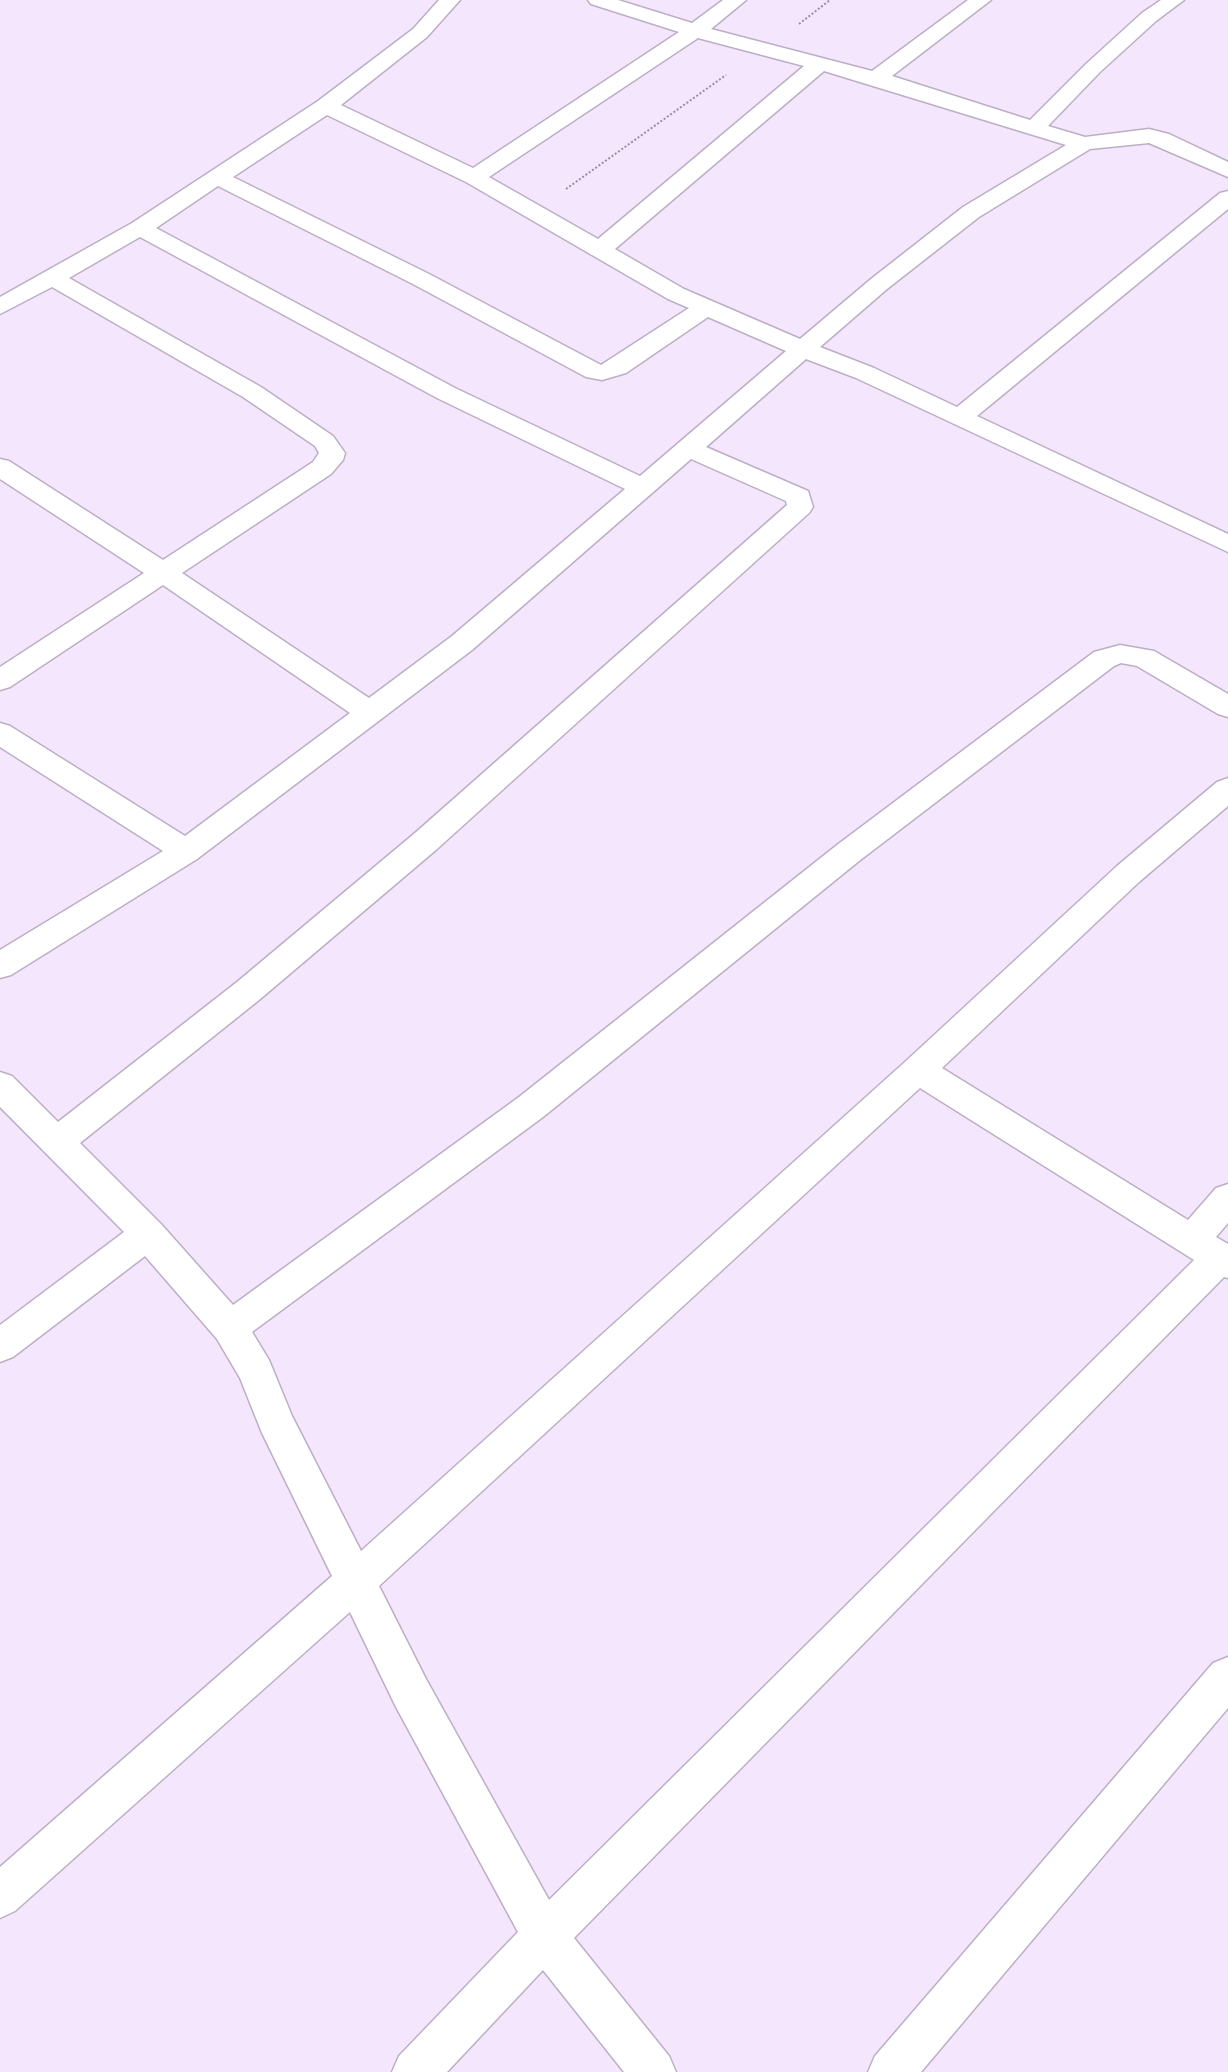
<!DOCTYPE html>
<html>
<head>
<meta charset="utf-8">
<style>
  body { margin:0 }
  canvas { display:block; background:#f4e6fd }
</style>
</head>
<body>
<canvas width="1228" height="2072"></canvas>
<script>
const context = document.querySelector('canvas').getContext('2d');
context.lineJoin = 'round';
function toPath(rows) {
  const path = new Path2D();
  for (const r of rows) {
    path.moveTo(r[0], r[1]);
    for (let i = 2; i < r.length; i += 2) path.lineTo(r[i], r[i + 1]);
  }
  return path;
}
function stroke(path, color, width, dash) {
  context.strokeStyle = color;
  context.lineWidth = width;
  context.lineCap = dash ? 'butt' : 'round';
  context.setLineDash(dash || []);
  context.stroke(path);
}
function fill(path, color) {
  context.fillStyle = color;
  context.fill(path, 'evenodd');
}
const path = toPath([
  [799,24,830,0],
  [566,189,726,75]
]);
const street = toPath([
  [439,0,460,0,427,37,341,105,473,168,679,32,591,4,588,0,618,0,692,23,723,0,746,0,711,29,872,71,968,0,991,0,892,76,1030,120,1086,64,1142,13,1161,0,1184,0,1156,21,1100,72,1048,126,1085,137,1149,129,1169,134,1228,162,1228,177,1149,143,1090,149,979,217,887,289,820,347,874,368,957,407,1220,193,1228,191,1228,209,977,416,1228,534,1228,552,856,378,806,359,706,447,808,491,813,507,809,513,437,849,259,1000,80,1143,161,1224,233,1305,519,1097,837,845,1094,652,1120,645,1154,651,1228,694,1228,717,1218,714,1137,666,1121,663,1114,666,859,861,543,1117,252,1332,269,1360,292,1416,361,1551,906,1061,1117,866,1217,782,1228,778,1228,806,1139,882,942,1068,1188,1220,1216,1188,1228,1184,1228,1223,1216,1237,1228,1244,1228,1278,1224,1277,574,1938,669,2056,676,2072,624,2072,543,1970,447,2072,392,2072,399,2056,518,1932,396,1707,350,1612,15,1911,0,1918,0,1867,332,1576,262,1433,240,1378,217,1339,145,1256,13,1357,0,1362,0,1325,124,1232,0,1107,0,1072,12,1076,58,1122,237,982,415,833,787,505,786,501,691,459,472,650,197,859,11,975,0,978,0,950,163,851,0,747,0,723,10,726,185,836,350,713,163,585,10,687,0,690,0,667,144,573,0,479,0,459,9,461,163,560,313,462,319,453,315,446,243,397,52,287,0,314,0,297,132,223,318,101,413,29,439,0],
  [698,38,804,66,598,239,489,177,698,38],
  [824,71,1066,145,963,207,871,279,800,339,684,289,615,249,824,71],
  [327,115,466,182,668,299,689,308,601,365,429,274,233,177,327,115],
  [218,186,413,284,586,377,602,380,626,373,708,317,786,351,640,476,455,388,156,228,218,186],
  [140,237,437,398,625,489,452,636,369,698,182,573,331,474,343,460,345,453,333,436,261,387,69,278,140,237],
  [920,1088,1194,1260,549,1900,426,1679,379,1586,920,1088],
  [1228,1657,1228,1708,921,2072,868,2072,875,2056,1213,1663,1228,1657]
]);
stroke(street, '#bcafc5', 3);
stroke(path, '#988f9e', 2, [2, 2]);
fill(street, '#fff');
</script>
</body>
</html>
